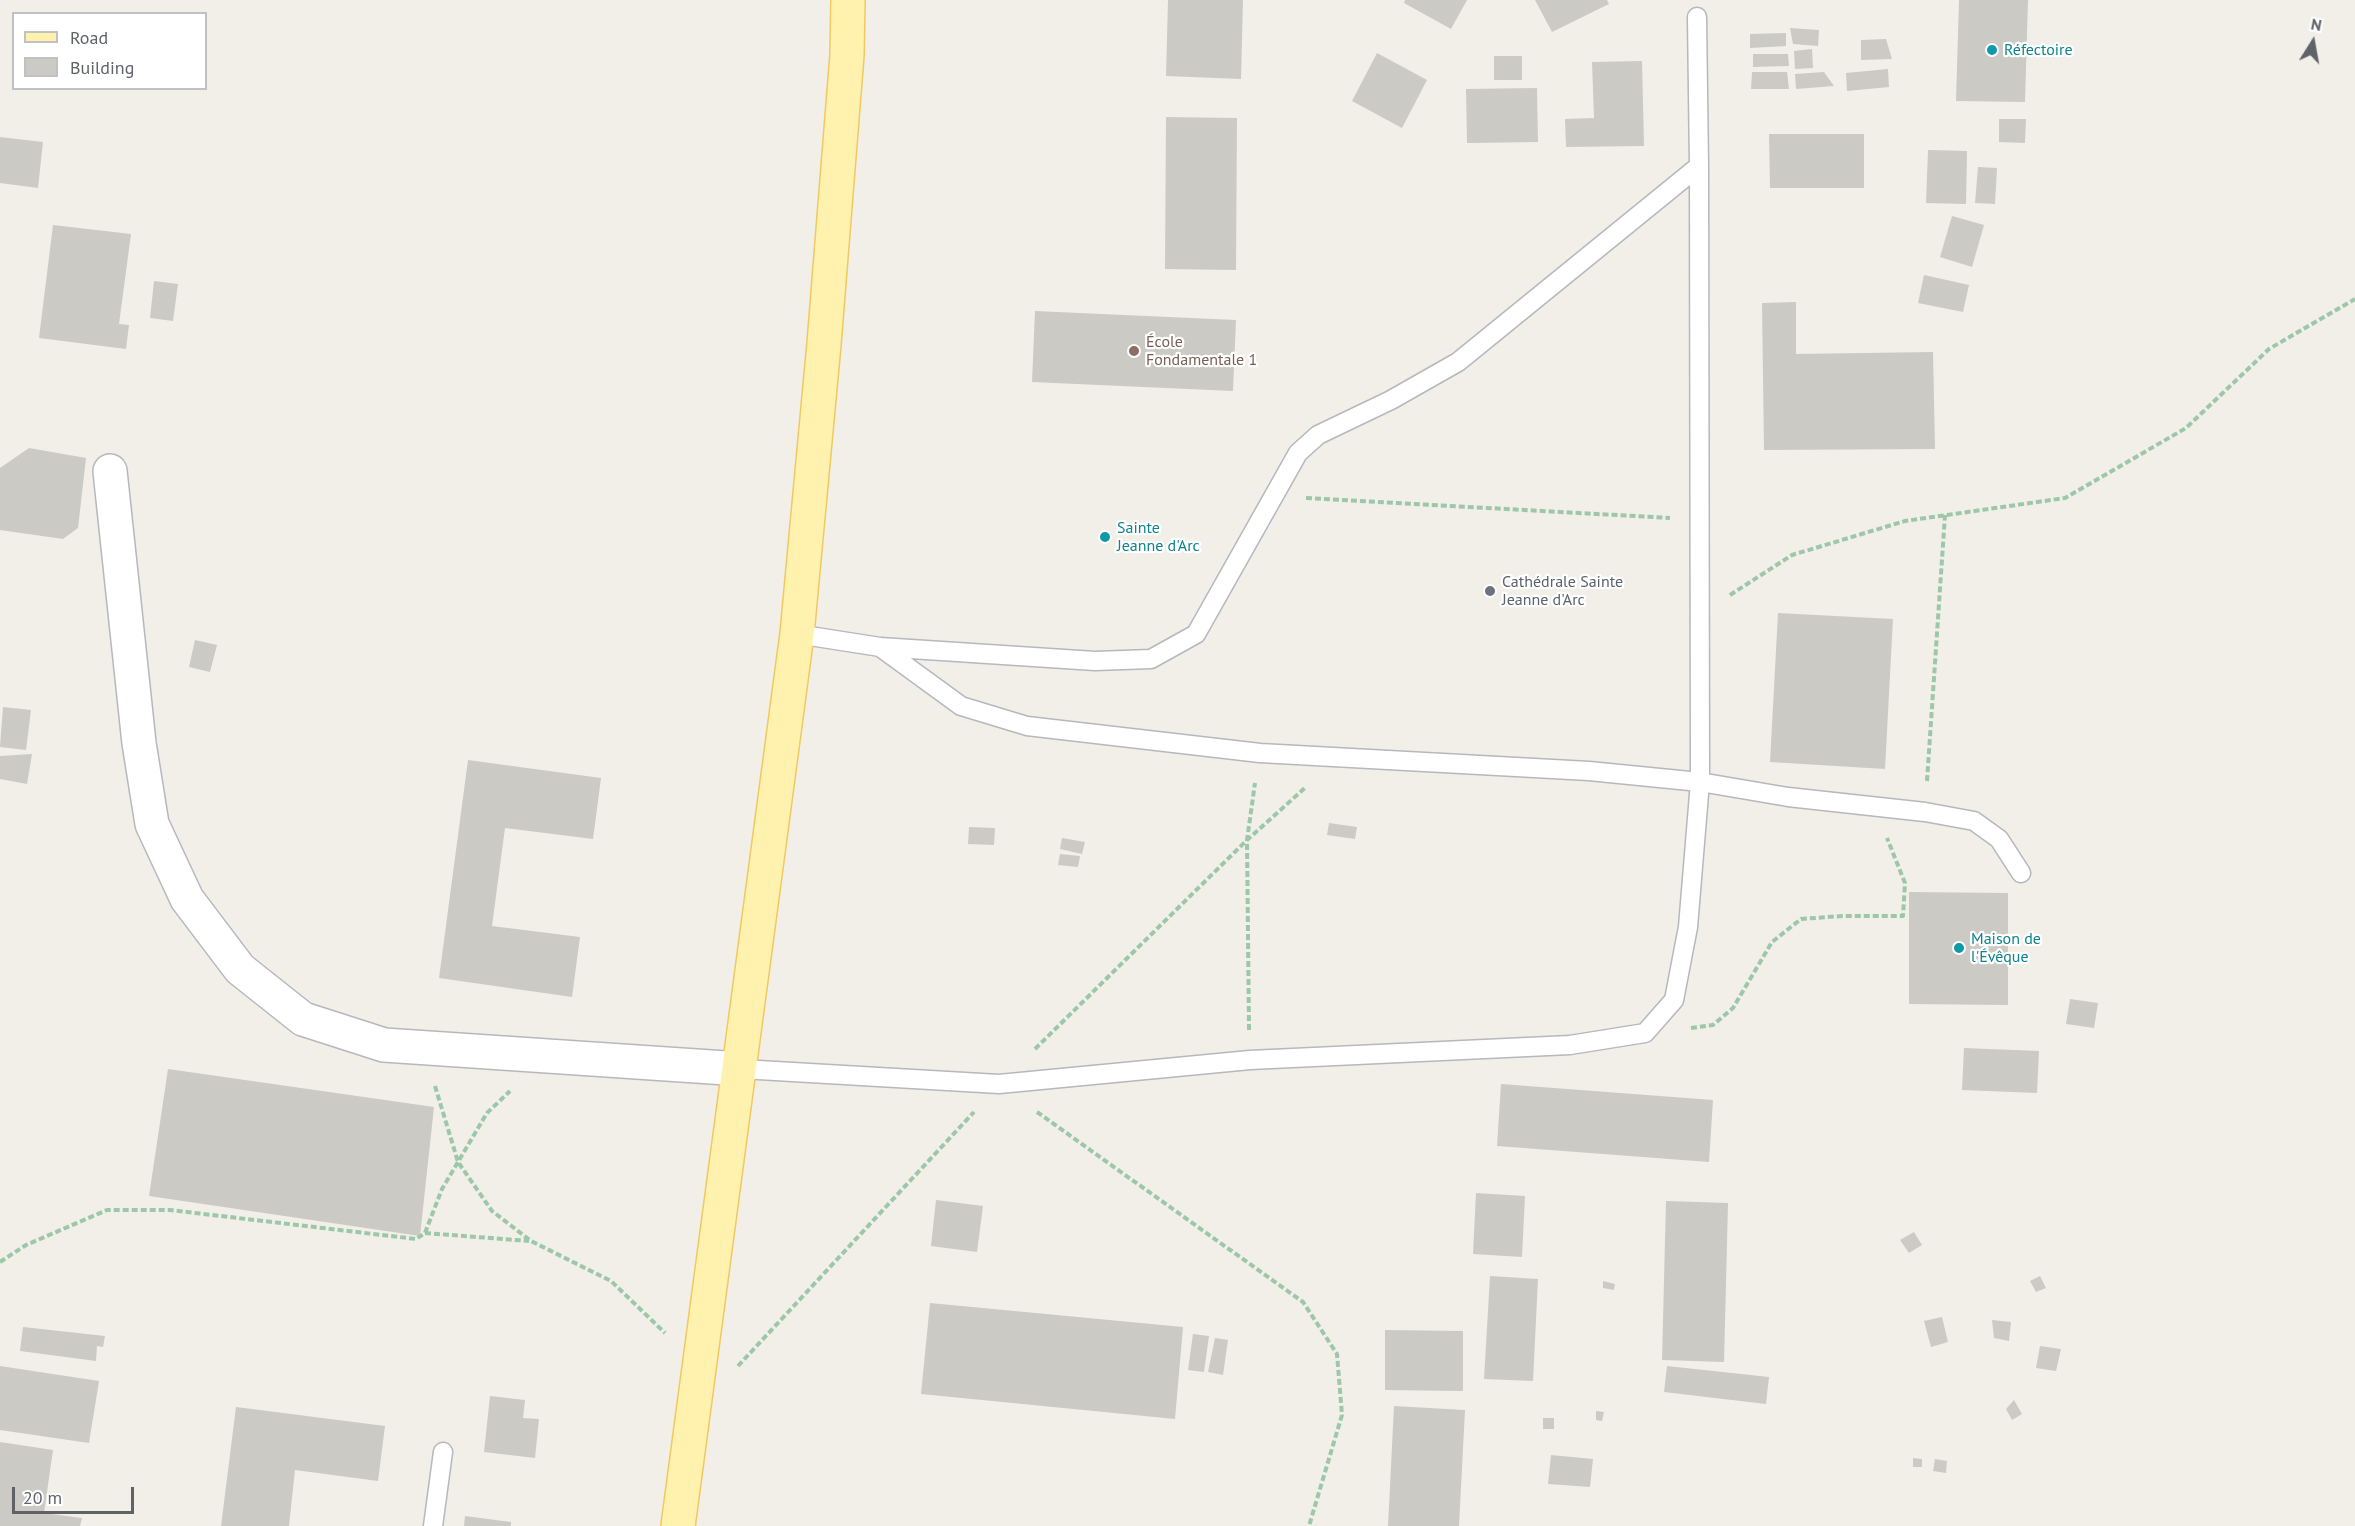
<!DOCTYPE html>
<html>
<head>
<meta charset="utf-8">
<style>
  body { margin:0 }
  #map { position:relative; width:2355px; height:1526px; overflow:hidden; background:#f1efe8; font-family:"PT Sans",sans-serif }
  canvas { display:block }
  .legend { position:absolute; left:12px; top:12px; width:195px; height:78px; box-sizing:border-box; background:#fff; border:2px solid #bfc1c3; margin:0; padding:8px 10px; list-style:none; font-size:18px; color:#5f6368 }
  .legend li { display:flex; align-items:center; gap:12px; height:30px }
  .legend b { width:30px; border:2px solid #bfc1c3 }
  .north { position:absolute; left:2283px; top:12px; width:60px; height:60px; -webkit-text-stroke:4px #fff; paint-order:stroke; rotate:11deg; font-size:16px; font-weight:700; line-height:24px; text-align:center; color:#5f6368 }
  .north::after { content:''; display:block; margin:auto; width:21px; height:27px; background:#5f6368; clip-path:polygon(50% 0,100% 100%,50% 72%,0 100%) }
  .scale { position:absolute; left:12px; top:1487px; width:122px; height:27px; box-sizing:border-box; border:3px solid #5f6368; border-top:0; padding-left:8px; font-size:18px; line-height:21px; white-space:nowrap; color:#5f6368; -webkit-text-stroke:4px #fff; paint-order:stroke }
</style>
</head>
<body>
<div id="map">
<canvas width="2355" height="1526"></canvas>
<ul class="legend">
<li><b style="height:8px;background:#fff2af"></b>Road</li>
<li><b style="height:16px;background:#cccac5"></b>Building</li>
</ul>
<div class="north">N</div>
<div class="scale">20 m</div>
</div>
<script>
const context = document.querySelector('canvas').getContext('2d');
context.lineJoin = 'round';
function fill(path, color) {
  context.fillStyle = color;
  context.fill(path, 'evenodd');
}
function toPath(rows) {
  const path = new Path2D();
  for (const r of rows) {
    path.moveTo(r[0], r[1]);
    for (let i = 2; i < r.length; i += 2) path.lineTo(r[i], r[i + 1]);
  }
  return path;
}
function stroke(path, color, width, dash) {
  context.strokeStyle = color;
  context.lineWidth = width;
  context.lineCap = dash ? 'butt' : 'round';
  context.setLineDash(dash || []);
  context.stroke(path);
}
function write(font, color, halo, rows, align = 'center') {
  context.font = font + ' "PT Sans",sans-serif';
  context.lineWidth = 4.5;
  context.setLineDash([]);
  context.textBaseline = 'middle';
  context.strokeStyle = halo;
  context.fillStyle = color;
  for (const [text, x, y, turn = 0] of rows) {
    context.save();
    context.translate(x, y);
    context.rotate((+turn || 0) * Math.PI / 180);
    context.textAlign = isNaN(turn) ? turn : align;
    if (halo) context.strokeText(text, 0, 0);
    context.fillText(text, 0, 0);
    context.restore();
  }
}
const building = toPath([
  [1168,0,1243,0,1241,79,1166,76],
  [1405,0,1467,0,1451,29,1404,3],
  [1535,0,1607,0,1609,4,1552,32],
  [1959,0,2028,0,2025,102,1956,101],
  [1790,28,1819,30,1818,46,1793,44],
  [1786,33,1786,46,1750,48,1750,34],
  [1886,39,1892,59,1861,60,1861,40],
  [1812,49,1813,68,1795,69,1794,51],
  [1377,53,1427,80,1402,128,1352,101],
  [1753,54,1788,54,1789,66,1753,67],
  [1494,56,1522,56,1522,80,1494,80],
  [1642,61,1644,146,1566,147,1565,119,1594,118,1592,62],
  [1888,69,1889,87,1847,91,1846,73],
  [1752,72,1787,72,1789,89,1751,89],
  [1824,72,1834,86,1796,89,1795,74],
  [1537,88,1538,142,1467,143,1466,89],
  [1166,117,1237,118,1236,270,1165,269],
  [1999,119,2026,119,2025,143,1999,142],
  [1769,134,1864,134,1864,188,1770,188],
  [0,137,43,142,38,188,0,183],
  [1928,150,1967,151,1966,204,1926,203],
  [1978,167,1997,168,1995,204,1975,203],
  [1952,216,1984,225,1972,267,1940,257],
  [53,225,131,234,119,324,129,325,126,349,39,338],
  [1924,275,1969,285,1963,312,1918,303],
  [154,281,178,284,173,321,150,318],
  [1796,302,1796,354,1933,352,1935,449,1764,450,1762,303],
  [1035,311,1236,320,1233,391,1032,382],
  [29,448,86,458,78,528,63,539,0,530,0,468],
  [1778,613,1893,619,1885,769,1770,762],
  [195,640,217,645,210,672,189,667],
  [3,707,31,710,26,750,0,747],
  [32,754,27,784,0,779,0,756],
  [468,760,601,778,593,839,505,828,492,926,580,937,572,997,439,978],
  [1329,823,1357,827,1355,839,1327,835],
  [969,827,995,828,994,845,968,844],
  [1062,838,1085,842,1082,854,1060,849],
  [1060,854,1080,856,1078,867,1058,865],
  [1909,892,2008,893,2008,1005,1909,1004],
  [2070,999,2098,1003,2094,1028,2066,1024],
  [1964,1048,2039,1051,2037,1093,1962,1090],
  [168,1069,434,1107,420,1236,149,1196],
  [1501,1084,1713,1100,1709,1162,1497,1146],
  [1476,1193,1525,1196,1522,1257,1473,1254],
  [936,1200,983,1206,977,1252,931,1246],
  [1666,1201,1728,1203,1724,1362,1662,1360],
  [1914,1232,1922,1245,1909,1253,1900,1240],
  [1490,1276,1538,1279,1533,1381,1484,1379],
  [2040,1276,2046,1288,2036,1292,2030,1281],
  [1603,1281,1615,1284,1614,1290,1603,1288],
  [930,1303,1183,1327,1175,1419,921,1394],
  [1942,1317,1948,1342,1931,1347,1924,1321],
  [1992,1320,2011,1322,2009,1341,1994,1338],
  [23,1327,105,1336,103,1347,97,1346,96,1361,20,1351],
  [1385,1330,1463,1331,1463,1391,1385,1390],
  [1193,1334,1209,1336,1204,1372,1188,1370],
  [1215,1338,1228,1340,1223,1375,1208,1372],
  [2040,1346,2061,1349,2056,1371,2036,1368],
  [0,1366,99,1381,89,1443,0,1430],
  [1667,1366,1769,1377,1766,1404,1664,1392],
  [490,1396,525,1400,523,1418,539,1419,535,1458,484,1452],
  [2014,1400,2022,1414,2012,1420,2006,1409],
  [1394,1406,1465,1410,1459,1526,1388,1526],
  [236,1407,385,1426,378,1481,295,1470,289,1526,221,1526],
  [1596,1411,1604,1412,1602,1421,1596,1420],
  [1543,1418,1554,1418,1554,1429,1543,1429],
  [0,1442,53,1450,44,1513,82,1518,80,1526,0,1526],
  [1551,1455,1593,1459,1590,1487,1548,1484],
  [1913,1458,1922,1459,1922,1467,1913,1467],
  [1935,1459,1947,1461,1946,1473,1933,1471],
  [465,1516,511,1522,511,1526,464,1526]
]);
const path = toPath([
  [1306,498,1670,518],
  [1730,595,1792,555,1905,521,2065,498,2186,428,2269,349,2355,299],
  [1927,781,1945,515],
  [1691,1028,1713,1025,1733,1008,1772,942,1801,919,1842,916,1903,916,1905,883,1887,838],
  [1249,1030,1247,840,1255,783],
  [1035,1049,1247,840,1306,787],
  [435,1086,458,1162,492,1211,531,1241,611,1281,665,1333],
  [1037,1112,1303,1302,1337,1354,1342,1415,1309,1526],
  [425,1233,529,1241],
  [0,1262,26,1245,107,1210,170,1210,416,1239,425,1233,442,1189,487,1113,510,1091],
  [738,1366,974,1112]
]);
const lane = toPath([
  [797,634,880,647,961,706,1027,726,1260,753,1589,771,1700,782,1788,797,1925,812,1974,821,1999,839,2021,873],
  [880,647,1095,661,1151,659,1196,634,1298,453,1318,435,1391,400,1458,362,1699,166],
  [741,1069,999,1084,1250,1060,1570,1045,1645,1033,1674,1000,1688,927,1700,782,1699,166,1697,17],
  [433,1526,443,1452]
]);
const street = toPath([
  [110,471,139,743,152,824,187,899,240,969,303,1019,384,1045,741,1069]
]);
const primary = toPath([
  [678,1526,797,634,824,344,847,55,848,0]
]);
const markers = [
  [1992,50,6,"#0f9aa8"],
  [1134,351,6,"#8d6e63"],
  [1105,537,6,"#0f9aa8"],
  [1490,591,6,"#6b7280"],
  [1959,948,6,"#0f9aa8"]
];
const cultureNames = [
  ["Réfectoire",2004,50],
  ["Sainte",1117,528],
  ["Jeanne d'Arc",1117,546],
  ["Maison de",1971,939],
  ["l'Évêque",1971,957]
];
const educationNames = [
  ["École",1146,342],
  ["Fondamentale 1",1146,360]
];
const worshipNames = [
  ["Cathédrale Sainte",1502,582],
  ["Jeanne d'Arc",1502,600]
];
fill(building, '#cccac5');
stroke(lane, '#b5b8bc', 21);
stroke(street, '#b5b8bc', 36);
stroke(primary, '#f2c960', 36);
stroke(path, '#9cc7a9', 4, [6, 3]);
stroke(lane, '#fff', 18);
stroke(street, '#fff', 33);
stroke(primary, '#fff2af', 33);
for (const [x, y, r, color] of markers) {
  const dot = new Path2D();
  dot.arc(x, y, r, 0, 2 * Math.PI);
  context.fillStyle = color;
  context.fill(dot);
  stroke(dot, '#fff', 2);
}
write('16px', '#0d838f', '#fff', cultureNames, 'left');
write('16px', '#785e54', '#fff', educationNames, 'left');
write('16px', '#5b616d', '#fff', worshipNames, 'left');
</script>
</body>
</html>
